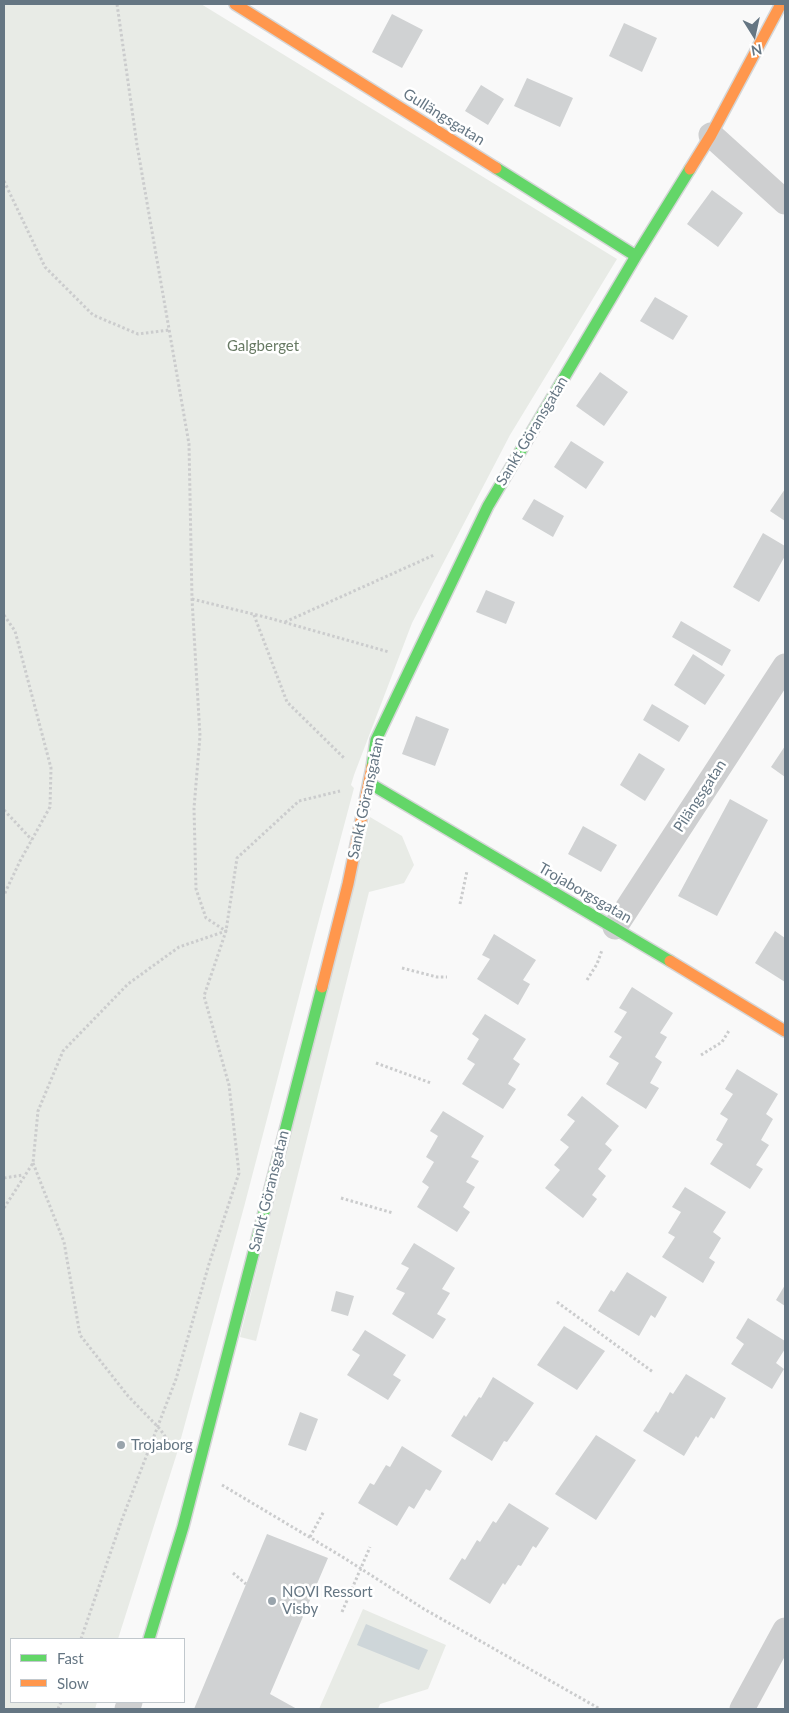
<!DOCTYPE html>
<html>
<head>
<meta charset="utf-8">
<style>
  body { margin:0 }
  #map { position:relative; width:789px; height:1713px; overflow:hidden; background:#f9f9f9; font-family:Lato,sans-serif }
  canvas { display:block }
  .frame { position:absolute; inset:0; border:5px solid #657683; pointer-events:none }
  .legend { position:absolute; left:10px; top:1638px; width:175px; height:65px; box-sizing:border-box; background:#fff; border:1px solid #c1c8cd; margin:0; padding:6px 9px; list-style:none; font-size:15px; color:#657683 }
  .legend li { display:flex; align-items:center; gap:10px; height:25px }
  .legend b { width:25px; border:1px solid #c1c8cd }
  .north { position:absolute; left:729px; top:10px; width:50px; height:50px; -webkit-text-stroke:4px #fff; paint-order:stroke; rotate:170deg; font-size:14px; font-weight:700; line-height:20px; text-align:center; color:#657683 }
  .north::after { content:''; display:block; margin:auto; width:18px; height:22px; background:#657683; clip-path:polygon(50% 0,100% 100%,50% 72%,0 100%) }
</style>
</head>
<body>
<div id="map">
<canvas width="789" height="1713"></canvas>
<div class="frame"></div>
<ul class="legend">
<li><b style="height:6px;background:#63d668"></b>Fast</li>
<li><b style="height:6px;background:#ff974d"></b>Slow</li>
</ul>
<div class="north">N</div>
</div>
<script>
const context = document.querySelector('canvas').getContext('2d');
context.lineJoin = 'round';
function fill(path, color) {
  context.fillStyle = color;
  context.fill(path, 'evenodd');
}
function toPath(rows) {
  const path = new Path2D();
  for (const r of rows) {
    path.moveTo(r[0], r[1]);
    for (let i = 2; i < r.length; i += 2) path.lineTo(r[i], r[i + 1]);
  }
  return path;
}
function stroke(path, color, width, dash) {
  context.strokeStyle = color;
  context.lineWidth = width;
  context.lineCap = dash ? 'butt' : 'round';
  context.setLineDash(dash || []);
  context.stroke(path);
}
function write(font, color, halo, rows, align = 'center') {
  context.font = font + ' Lato,sans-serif';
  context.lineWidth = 5;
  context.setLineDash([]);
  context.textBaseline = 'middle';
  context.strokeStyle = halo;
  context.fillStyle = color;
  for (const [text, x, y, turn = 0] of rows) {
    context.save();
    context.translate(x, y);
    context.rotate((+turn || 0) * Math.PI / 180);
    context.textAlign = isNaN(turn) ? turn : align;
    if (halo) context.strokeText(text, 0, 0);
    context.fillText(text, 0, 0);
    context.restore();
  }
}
const green = toPath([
  [4,4,201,4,617,259,510,435,412,623,354,775,351,785,354,788,316,931,244,1207,177,1453,118,1639,11,1639,11,1702,97,1702,95,1709,4,1709],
  [370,817,402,836,414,865,404,883,369,892,256,1341,240,1337],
  [363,1609,446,1645,428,1689,380,1704,378,1709,319,1709]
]);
const water = toPath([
  [366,1624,428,1650,419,1670,357,1645]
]);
const building = toPath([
  [392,14,423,30,402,68,372,52],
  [624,23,657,38,642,72,609,56],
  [527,78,573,98,560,127,514,106],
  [481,85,504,99,488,125,465,111],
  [712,190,743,213,718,247,687,224],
  [655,297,688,316,673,340,640,321],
  [600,372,628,392,604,426,576,406],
  [571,441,604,462,586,489,554,467],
  [785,489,785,521,770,511],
  [534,499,564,516,553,537,522,519],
  [763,533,785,546,785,556,759,602,733,587],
  [486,590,515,602,506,624,476,612],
  [681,621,731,650,722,666,672,637],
  [693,654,725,675,705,705,674,685],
  [652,704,689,726,679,742,643,720],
  [416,716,449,729,435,766,402,754],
  [785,746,785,777,771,767],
  [639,753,665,769,645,801,620,785],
  [730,799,768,820,717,916,678,896],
  [583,826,617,845,601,872,568,854],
  [775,931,785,938,785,982,755,963],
  [494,934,536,960,523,980,530,984,518,1005,477,979,490,959,482,955],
  [632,987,673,1013,660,1033,667,1037,655,1057,662,1062,650,1083,659,1088,646,1109,606,1084,619,1063,609,1057,622,1037,614,1032,627,1012,619,1008],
  [485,1014,526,1039,513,1059,520,1064,508,1084,516,1089,503,1109,462,1084,475,1064,467,1059,479,1039,472,1034],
  [737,1069,778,1094,766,1114,773,1119,761,1140,769,1145,756,1165,763,1169,750,1189,710,1164,723,1144,716,1140,728,1119,720,1114,733,1094,725,1089],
  [582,1096,619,1126,605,1144,612,1150,598,1169,606,1176,592,1195,597,1199,583,1218,545,1188,560,1170,554,1165,569,1147,560,1140,575,1121,567,1115],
  [443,1111,484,1136,471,1157,479,1161,466,1182,475,1187,463,1207,470,1212,457,1232,417,1207,429,1187,422,1182,434,1162,426,1157,438,1136,430,1131],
  [685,1187,726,1212,713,1232,721,1238,709,1258,715,1262,703,1283,662,1257,675,1237,668,1233,681,1212,672,1207],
  [414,1243,455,1268,442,1289,450,1293,437,1314,446,1319,433,1339,392,1314,405,1293,396,1289,409,1268,401,1264],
  [627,1272,667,1297,655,1318,651,1315,639,1336,598,1311,611,1290,614,1292],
  [785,1285,785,1306,776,1300],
  [336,1291,354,1296,348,1316,331,1311],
  [748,1318,785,1341,785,1349,776,1363,784,1369,772,1389,731,1364,744,1344,736,1338],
  [564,1326,605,1351,577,1390,537,1365],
  [365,1330,406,1355,393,1375,401,1380,388,1400,347,1375,360,1355,352,1350],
  [686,1374,726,1398,714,1419,711,1417,698,1438,696,1436,684,1456,643,1431,656,1411,658,1413,670,1392,673,1394],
  [493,1377,534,1403,507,1442,504,1441,492,1461,451,1436,464,1415,466,1417,479,1397,481,1398],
  [300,1412,318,1419,306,1451,288,1445],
  [596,1435,636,1460,596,1520,555,1494],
  [402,1446,442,1471,430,1491,426,1489,414,1509,409,1506,397,1526,358,1503,370,1483,374,1485,386,1465,390,1467],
  [509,1503,549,1528,536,1548,533,1546,521,1566,518,1565,505,1585,503,1583,490,1604,449,1579,462,1558,465,1560,477,1540,480,1542,493,1521,496,1523],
  [267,1534,328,1558,270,1694,297,1709,194,1709]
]);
const path = toPath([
  [4,181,45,267,93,315,138,334,169,330],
  [192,599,269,618,389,652],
  [4,615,15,631,51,768,50,807,20,861,4,895],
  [254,615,287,702,345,759],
  [285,622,434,555],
  [4,810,32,840],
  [460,904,467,871],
  [402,968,437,977,447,977],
  [587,980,597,964,602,950],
  [701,1055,722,1042,730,1029],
  [376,1063,431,1083],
  [33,1163,64,1242,80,1335,128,1396,160,1429,175,1451],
  [4,1178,23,1175],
  [341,1198,393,1213],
  [4,1208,33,1163,38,1111,63,1051,128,984,179,947,226,931,206,918,196,889,194,808,200,736,192,599,189,444,137,145,117,4],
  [557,1302,653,1372],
  [222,1485,341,1556,424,1609,600,1709],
  [310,1537,324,1511],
  [233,1573,246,1584],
  [342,1612,370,1547],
  [81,1639,121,1522,176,1379,209,1264,239,1173,229,1085,204,996,226,931,237,858,299,801,340,791],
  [58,1709,61,1702]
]);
const street = toPath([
  [711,135,785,202],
  [615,927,785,666],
  [127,1709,130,1702],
  [742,1709,785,1630]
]);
const fast = toPath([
  [496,168,636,256],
  [372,767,376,740,488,506,636,256,690,169],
  [369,783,670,961],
  [149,1639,183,1527,322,987]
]);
const slow = toPath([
  [235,4,496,168],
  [690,169,711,135,781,4],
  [670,961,785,1031],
  [322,987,348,884,372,767]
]);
const markers = [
  [121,1445,5,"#99a4ac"],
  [272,1601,5,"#99a4ac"]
];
const streetNames = [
  ["Gullängsgatan",444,117,32],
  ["Sankt Göransgatan",532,431,-59],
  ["Pilängsgatan",700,796,-57],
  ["Sankt Göransgatan",366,798,-78],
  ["Trojaborgsgatan",585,893,30],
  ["Sankt Göransgatan",269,1191,-76]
];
const parkNames = [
  ["Galgberget",263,346]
];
const poiNames = [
  ["Trojaborg",131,1445],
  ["NOVI Ressort",282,1592],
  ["Visby",282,1609]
];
fill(green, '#e8ebe6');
fill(water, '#ced6d9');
fill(building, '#d0d2d3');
stroke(fast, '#d5d6d7', 14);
stroke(slow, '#d5d6d7', 14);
stroke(path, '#cbcccd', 3, [2.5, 2.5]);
stroke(street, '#cecfd0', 25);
stroke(fast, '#63d668', 11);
stroke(slow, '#ff974d', 11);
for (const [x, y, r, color] of markers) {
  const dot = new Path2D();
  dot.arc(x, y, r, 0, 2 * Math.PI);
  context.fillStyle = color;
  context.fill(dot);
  stroke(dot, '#fff', 2);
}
write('15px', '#657683', '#fff', streetNames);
write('15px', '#687a64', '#fff', parkNames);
write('15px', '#657683', '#fff', poiNames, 'left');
</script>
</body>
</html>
